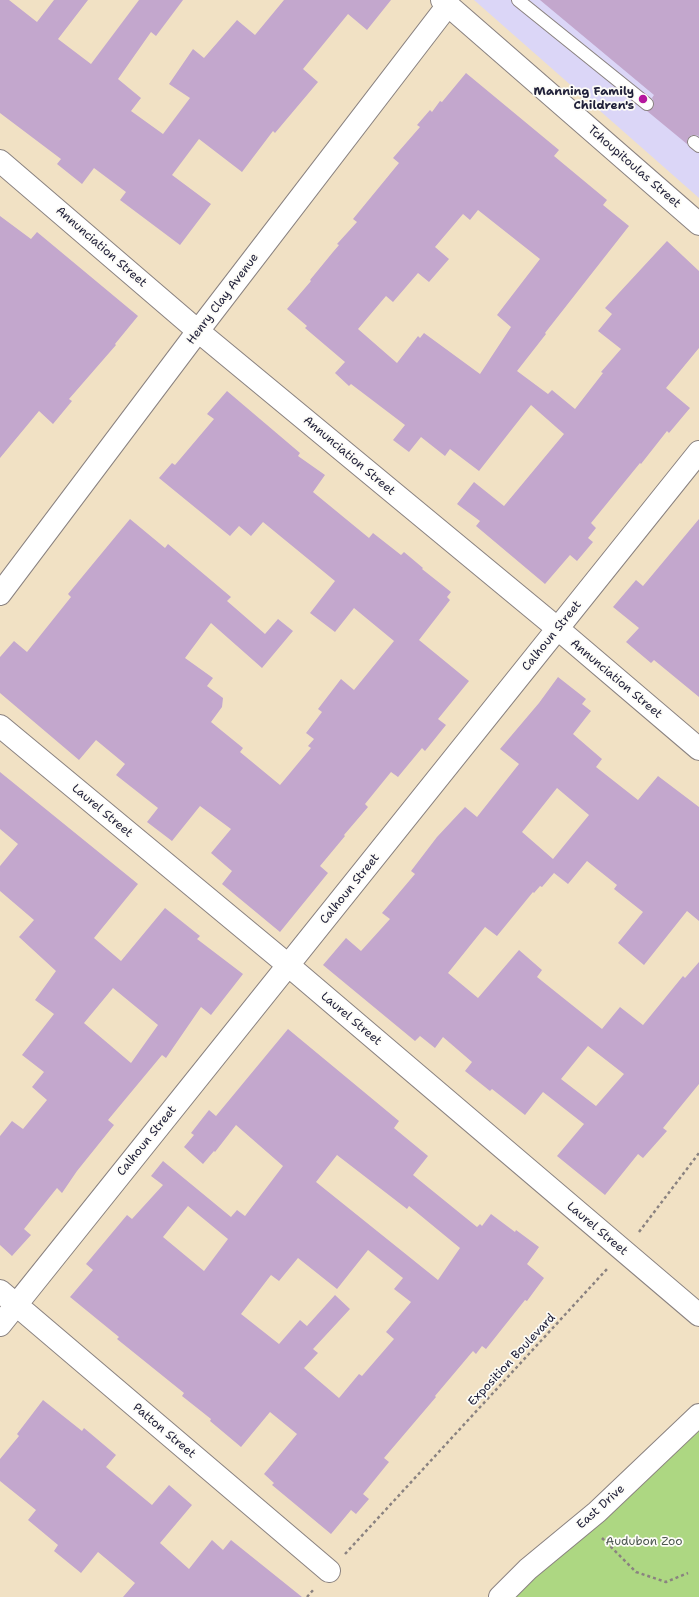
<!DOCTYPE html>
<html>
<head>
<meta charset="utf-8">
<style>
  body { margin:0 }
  canvas { display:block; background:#f1e1c4 }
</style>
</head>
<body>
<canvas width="699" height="1597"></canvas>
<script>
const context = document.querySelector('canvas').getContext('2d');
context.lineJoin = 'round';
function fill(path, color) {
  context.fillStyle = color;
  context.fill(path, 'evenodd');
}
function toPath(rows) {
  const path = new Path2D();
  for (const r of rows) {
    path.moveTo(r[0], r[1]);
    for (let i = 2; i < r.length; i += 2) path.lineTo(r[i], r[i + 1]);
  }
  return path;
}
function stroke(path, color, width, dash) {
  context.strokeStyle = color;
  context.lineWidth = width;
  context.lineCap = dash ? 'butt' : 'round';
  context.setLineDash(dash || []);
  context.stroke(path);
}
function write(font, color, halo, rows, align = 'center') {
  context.font = font + ' "Shantell Sans",sans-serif';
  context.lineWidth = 3.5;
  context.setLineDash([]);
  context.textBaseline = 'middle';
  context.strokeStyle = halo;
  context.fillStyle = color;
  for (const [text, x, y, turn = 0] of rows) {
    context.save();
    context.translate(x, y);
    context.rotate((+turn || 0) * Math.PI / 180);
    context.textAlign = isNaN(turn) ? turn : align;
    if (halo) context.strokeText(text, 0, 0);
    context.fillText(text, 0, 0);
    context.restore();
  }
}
const built = toPath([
  [474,0,699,0,699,198]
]);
const green = toPath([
  [699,1410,699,1597,506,1597]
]);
const building = toPath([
  [0,0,9,0,37,22,54,0,88,0,58,39,91,64,139,0,183,0,156,36,151,32,118,79,141,98,131,111,163,134,190,98,169,84,193,49,204,58,237,20,255,35,284,0,391,0,367,30,348,14,303,69,318,82,275,133,273,131,242,172,199,139,172,175,211,204,180,245,120,200,126,192,94,168,82,184,57,164,61,159,0,113],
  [540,0,699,0,699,136,696,135,691,135,687,140,687,144,647,111,653,108,654,102,652,98,654,95],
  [466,73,559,150,554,156,607,200,603,205,629,226,545,333,546,334,517,371,548,394,552,390,575,409,603,373,601,372,621,349,598,331,612,314,605,308,667,241,699,271,699,348,666,388,690,408,669,433,667,431,641,464,640,463,591,523,596,528,588,538,593,542,577,561,570,555,545,584,476,526,480,521,457,504,474,482,504,506,564,434,531,405,479,471,450,449,445,456,421,437,409,452,393,440,405,425,351,384,349,386,335,373,345,362,305,328,307,326,287,309,311,281,310,280,333,252,339,245,337,244,357,222,353,219,399,163,393,158,420,127,417,125,430,110,432,112,440,101,442,102],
  [478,210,540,259,497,315,511,327,480,374,424,333,420,338,418,336,397,363,358,329,386,296,393,302,418,273,429,282,449,259,435,247,463,214,470,220],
  [0,216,31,239,37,232,138,316,115,344,116,345,69,399,72,401,53,424,39,411,0,458],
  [227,391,300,453,298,456,325,475,313,492,369,538,373,533,401,555,404,552,423,568,422,569,451,592,447,597,450,600,419,640,469,681,438,719,446,725,425,751,422,748,398,777,391,772,365,804,368,807,344,835,345,836,320,866,328,873,280,932,222,884,232,871,211,853,231,829,200,806,172,841,147,822,158,808,116,775,125,764,96,740,79,760,0,693,0,657,14,641,27,652,71,597,68,594,130,519,165,548,168,544,231,597,227,601,265,634,278,619,293,631,262,668,211,623,185,658,213,678,207,686,223,698,222,707,211,722,243,748,240,752,280,785,311,748,308,746,314,739,306,733,322,712,318,709,341,679,354,690,394,641,354,608,335,632,310,613,335,581,263,522,251,536,239,526,230,536,159,478,172,463,175,465,214,419,207,414],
  [699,519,699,697,654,660,651,663,626,642,639,628,613,607,636,580,643,586],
  [558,677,586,699,582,704,591,711,573,734,602,759,596,767,638,800,658,776,699,807,699,921,687,911,644,965,618,943,643,912,614,889,617,885,587,861,568,884,554,873,542,887,540,886,534,893,533,892,497,936,485,927,448,973,478,998,519,950,542,970,537,977,602,1029,620,1007,643,1025,683,976,685,978,699,962,699,1084,663,1128,667,1131,643,1158,638,1154,605,1195,557,1156,584,1124,543,1092,525,1115,492,1089,490,1091,465,1071,472,1062,443,1037,435,1048,420,1036,415,1041,323,965,346,938,361,951,390,919,382,913,415,874,411,871,437,837,465,807,477,817,519,764,500,749,539,703],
  [557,788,589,815,553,859,522,832],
  [588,1046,624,1074,596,1106,561,1079],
  [0,772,138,884,94,938,121,961,165,908,200,936,197,939,243,974,211,1015,201,1007,166,1058,162,1055,108,1120,114,1125,77,1171,62,1193,57,1188,24,1229,31,1235,12,1256,0,1245,0,1136,12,1121,23,1129,47,1100,32,1087,44,1072,22,1055,54,1014,35,1000,56,971,19,937,34,920,0,891,0,866,18,844,0,829],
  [113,988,158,1025,131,1063,84,1023],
  [288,1029,399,1121,394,1128,428,1156,413,1175,477,1227,480,1224,482,1226,491,1214,515,1232,516,1230,539,1247,527,1264,544,1278,527,1301,525,1300,486,1349,482,1346,476,1354,473,1351,435,1396,436,1397,384,1458,389,1462,363,1494,369,1499,356,1514,351,1510,331,1534,272,1485,274,1483,264,1474,297,1434,270,1412,241,1447,210,1421,211,1419,182,1396,184,1393,117,1339,119,1337,70,1297,93,1270,86,1264,127,1215,132,1219,163,1185,151,1176,163,1161,231,1217,237,1210,245,1216,283,1166,236,1125,215,1152,214,1151,203,1164,184,1147,194,1135,191,1133,209,1110,216,1116],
  [337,1155,407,1209,409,1206,460,1248,438,1280,316,1182],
  [188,1206,228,1239,204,1271,163,1237],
  [368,1250,403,1278,394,1289,411,1302,386,1332,394,1339,362,1376,359,1374,339,1398,304,1368,318,1353,313,1349,350,1309,335,1295,307,1326,300,1320,279,1344,241,1314,271,1275,279,1281,298,1258,337,1289],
  [43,1400,82,1431,84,1428,116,1455,106,1467,152,1505,169,1485,192,1505,160,1543,189,1569,212,1540,223,1550,231,1540,302,1597,123,1597,135,1583,98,1552,81,1573,54,1551,58,1545,28,1520,36,1510,0,1481,0,1459,19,1436,17,1434]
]);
const path = toPath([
  [639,1232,699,1153],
  [602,1538,636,1572,666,1582,688,1573],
  [345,1554,607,1269],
  [307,1597,314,1589]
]);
const service = toPath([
  [518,0,647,104],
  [694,142,699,146]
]);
const minor = toPath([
  [0,161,198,331,557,628,699,749],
  [0,594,198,331,448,5],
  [0,726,288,965,699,1315],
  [0,1291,329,1571],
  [0,1325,699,452],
  [500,1597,528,1569,597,1512,699,1415]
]);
const tertiary = toPath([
  [442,0,699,224]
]);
const markers = [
  [643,99,5,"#b5179e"]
];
const poiNames = [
  ["Manning Family",634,92],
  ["Children's",634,106]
];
const streetNames = [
  ["Tchoupitoulas Street",634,167,41],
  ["Annunciation Street",101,247,41],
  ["Henry Clay Avenue",223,299,-53],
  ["Annunciation Street",349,456,40],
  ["Calhoun Street",552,636,-51],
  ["Annunciation Street",616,679,40],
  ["Laurel Street",102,811,40],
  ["Calhoun Street",350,889,-51],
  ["Laurel Street",351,1019,40],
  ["Calhoun Street",147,1141,-51],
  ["Laurel Street",597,1229,40],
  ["Exposition Boulevard",512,1360,-47],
  ["Patton Street",164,1431,40],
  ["East Drive",601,1507,-42]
];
const parkNames = [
  ["Audubon Zoo",644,1542]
];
fill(built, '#dbd6f7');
fill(green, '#add782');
fill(building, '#c3a7cd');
stroke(service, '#8a8280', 14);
stroke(minor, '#8a8280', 24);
stroke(tertiary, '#8a8280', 24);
stroke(path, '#8a8280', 2.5, [3, 3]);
stroke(service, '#fff', 12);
stroke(minor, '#fff', 22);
stroke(tertiary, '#fff', 22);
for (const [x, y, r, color] of markers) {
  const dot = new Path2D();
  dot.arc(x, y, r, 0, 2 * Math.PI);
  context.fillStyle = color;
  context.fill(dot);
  stroke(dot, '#fdfcf7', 1.5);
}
write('bold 12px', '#22223b', '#fdfcf7', poiNames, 'right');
write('12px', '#22223b', '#fdfcf7', streetNames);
write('12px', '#4c5850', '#fdfcf7', parkNames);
</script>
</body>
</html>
